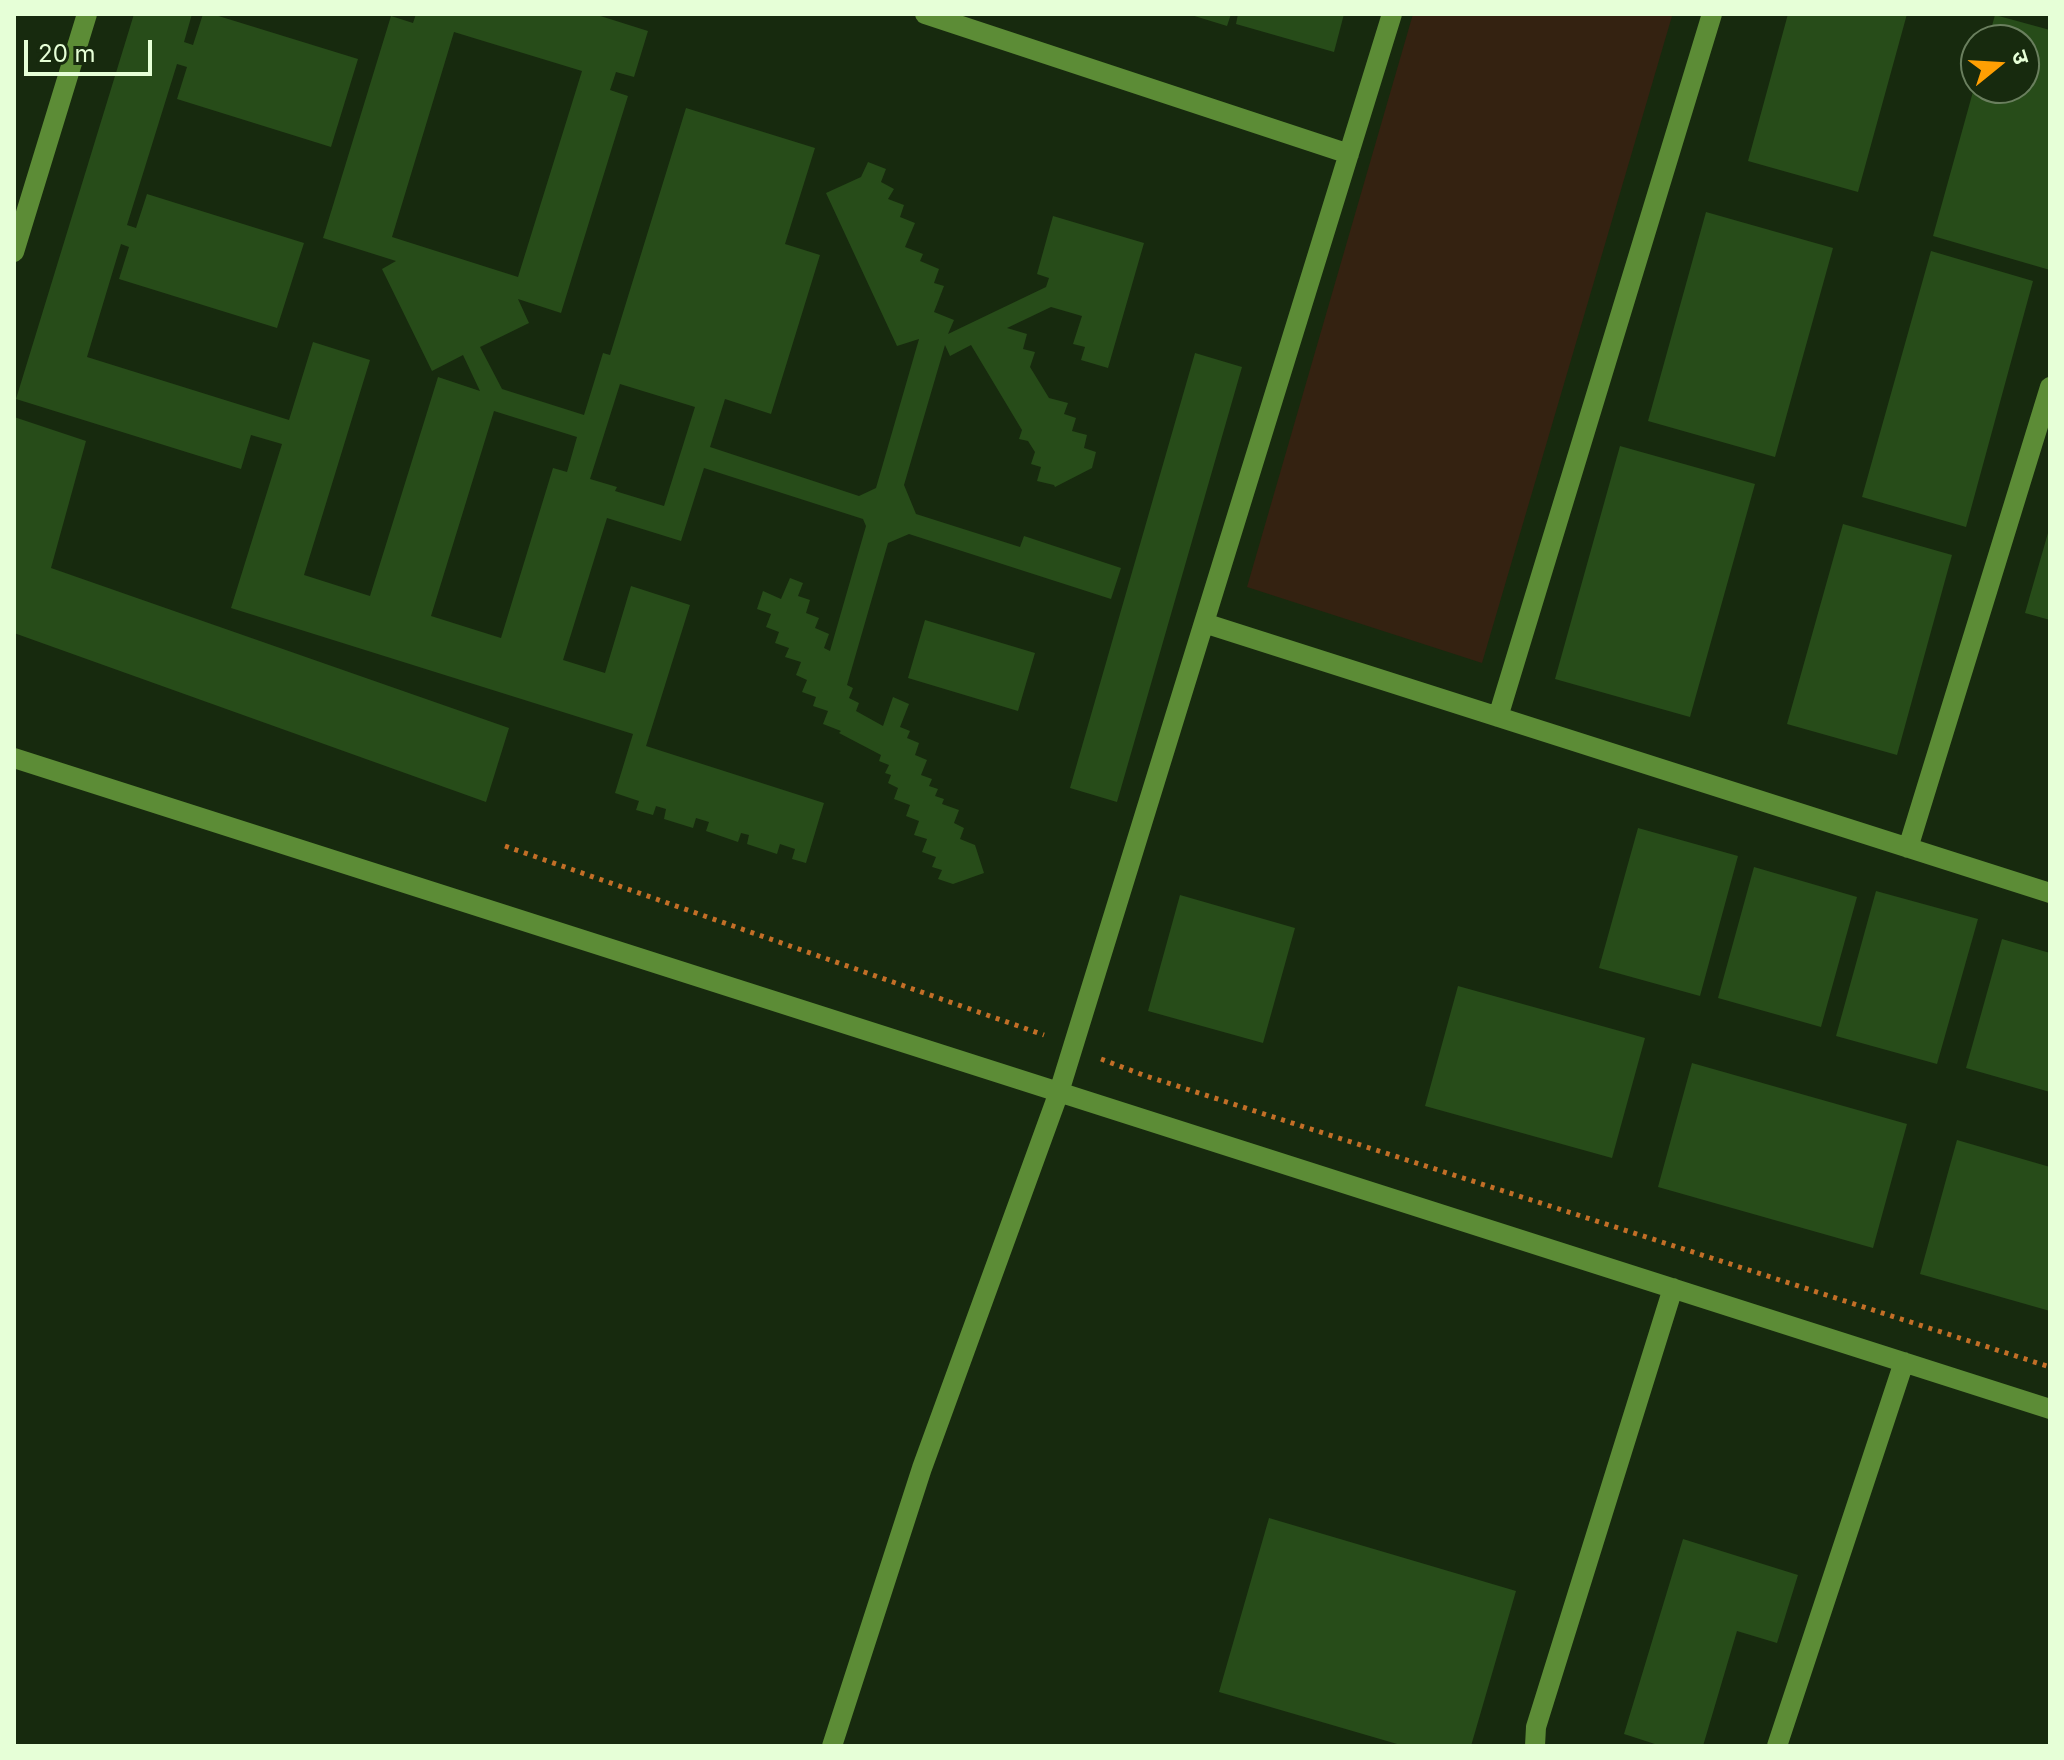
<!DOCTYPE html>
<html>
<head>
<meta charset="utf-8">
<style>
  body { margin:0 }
  #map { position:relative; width:2064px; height:1760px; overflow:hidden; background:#172a0e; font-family:Inter,"Noto Sans Devanagari",sans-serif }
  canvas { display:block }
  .frame { position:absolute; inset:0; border:16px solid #e6ffd7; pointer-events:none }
  .north { position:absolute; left:1960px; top:24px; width:80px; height:80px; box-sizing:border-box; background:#172a0e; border:2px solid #6a7f5e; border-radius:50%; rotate:72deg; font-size:22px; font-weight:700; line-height:32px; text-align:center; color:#e6ffd7 }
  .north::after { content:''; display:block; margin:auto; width:28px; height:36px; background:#ff9f03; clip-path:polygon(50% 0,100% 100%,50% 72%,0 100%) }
  .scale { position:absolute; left:24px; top:40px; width:128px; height:36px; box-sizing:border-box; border:4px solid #e6ffd7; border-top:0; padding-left:10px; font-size:24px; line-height:28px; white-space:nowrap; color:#e6ffd7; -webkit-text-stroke:6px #172a0e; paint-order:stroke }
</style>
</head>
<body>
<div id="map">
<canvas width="2064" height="1760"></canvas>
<div class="frame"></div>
<div class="north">उ</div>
<div class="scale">20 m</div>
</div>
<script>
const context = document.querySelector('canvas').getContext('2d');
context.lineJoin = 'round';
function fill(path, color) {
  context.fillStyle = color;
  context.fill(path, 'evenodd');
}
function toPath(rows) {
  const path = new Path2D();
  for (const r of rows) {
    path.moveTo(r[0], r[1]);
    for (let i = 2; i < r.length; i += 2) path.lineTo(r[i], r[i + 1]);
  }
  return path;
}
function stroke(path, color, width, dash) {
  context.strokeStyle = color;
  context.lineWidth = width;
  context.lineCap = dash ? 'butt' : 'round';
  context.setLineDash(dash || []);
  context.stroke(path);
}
const green = toPath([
  [1413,14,1672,16,1482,663,1247,587]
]);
const building = toPath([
  [134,14,192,14,184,42,193,45,203,14,212,14,358,59,331,147,177,99,187,67,177,64,127,225,136,228,147,194,304,243,277,328,119,279,129,247,121,244,87,357,289,420,313,342,370,360,304,575,370,596,438,377,480,391,463,355,432,371,382,269,396,261,323,238,391,16,413,23,416,14,594,14,648,31,634,77,616,72,610,90,628,96,561,313,518,299,529,323,480,347,502,389,584,415,603,353,610,355,686,108,815,148,785,244,820,255,771,414,725,399,710,447,859,496,876,488,919,339,897,346,826,193,861,177,868,162,886,169,881,182,894,189,888,199,904,205,900,217,915,223,905,247,923,254,920,261,939,269,934,283,944,286,934,312,954,320,948,334,1046,287,1049,278,1037,274,1053,216,1144,243,1108,368,1081,360,1085,347,1073,344,1082,316,1051,307,1007,328,1027,334,1023,349,1035,352,1030,367,1049,398,1068,403,1064,414,1076,418,1072,431,1087,435,1084,448,1096,452,1092,468,1055,487,1054,485,1037,481,1041,467,1031,464,1035,452,1028,441,1019,439,1022,430,971,345,950,356,945,345,904,485,916,514,1020,547,1024,536,1121,568,1111,599,909,534,888,543,847,685,853,688,849,698,859,703,856,711,883,726,893,697,909,704,900,727,910,731,907,738,919,743,915,755,927,760,921,775,932,779,929,786,938,789,935,796,944,799,942,804,959,810,954,823,964,828,960,839,975,845,984,873,953,884,938,879,942,870,932,867,936,857,922,852,927,839,914,835,919,821,906,816,910,805,894,799,898,788,888,783,891,775,885,773,889,765,879,761,881,755,839,733,841,731,823,724,828,711,813,706,816,697,802,692,807,680,796,675,801,662,785,657,789,648,775,643,779,632,766,627,771,614,757,609,763,591,781,599,790,578,803,583,798,596,810,600,806,613,819,618,815,628,829,634,824,648,830,651,866,526,863,519,704,468,681,541,607,518,563,660,605,673,631,586,690,605,646,746,824,803,806,863,792,859,795,849,780,844,777,854,747,844,749,835,741,833,738,842,706,831,709,822,696,818,693,828,664,819,666,809,656,806,653,815,636,810,639,801,615,793,633,734,231,608,282,444,251,435,241,469,16,399],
  [454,32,582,71,518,277,392,237],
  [620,384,695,407,664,506,615,491,617,487,590,479],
  [494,411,577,437,567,472,553,468,501,638,431,616],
  [1188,14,1231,14,1227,26],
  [1238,14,1344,14,1334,52,1236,24],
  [1788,14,1907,14,1858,192,1748,161],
  [1995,15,2050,30,2050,270,1933,236,1974,88,2024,88,2024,40,1988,40],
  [1706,212,1833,248,1775,457,1648,421],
  [1931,251,2033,281,1966,527,1862,497],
  [1195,353,1242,367,1117,802,1070,788],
  [14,417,86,441,51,568,509,728,486,802,14,633],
  [1620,446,1755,484,1690,717,1555,679],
  [1843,524,1952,555,1897,755,1787,724],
  [2050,526,2050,620,2025,613],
  [925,620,1035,653,1018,711,908,678],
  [1638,828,1738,856,1700,996,1599,968],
  [1754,867,1857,897,1821,1027,1718,998],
  [1876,891,1978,919,1937,1064,1836,1036],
  [1180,895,1295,928,1263,1043,1148,1011],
  [2002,939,2050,953,2050,1092,1966,1068],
  [1458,986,1645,1038,1612,1158,1425,1106],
  [1692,1063,1907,1124,1873,1248,1658,1187],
  [1957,1140,2050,1167,2050,1311,1920,1274],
  [1269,1518,1516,1591,1471,1746,1404,1746,1219,1692],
  [1683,1539,1798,1575,1777,1643,1737,1631,1703,1746,1661,1746,1624,1734]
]);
const path = toPath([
  [505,846,1044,1035],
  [1101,1059,1143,1075,2050,1367]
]);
const minor = toPath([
  [925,14,1349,154],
  [14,252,87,14],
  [1204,623,2050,893],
  [1498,717,1712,14],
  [14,758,2050,1409],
  [1908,848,2050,387],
  [832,1746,922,1468,1059,1092,1392,14],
  [1535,1746,1536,1727,1673,1288],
  [1777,1746,1904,1362]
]);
fill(green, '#342211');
fill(building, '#274c19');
stroke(path, '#c36f27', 5, [4, 6]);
stroke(minor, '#5c8c36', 20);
</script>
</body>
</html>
